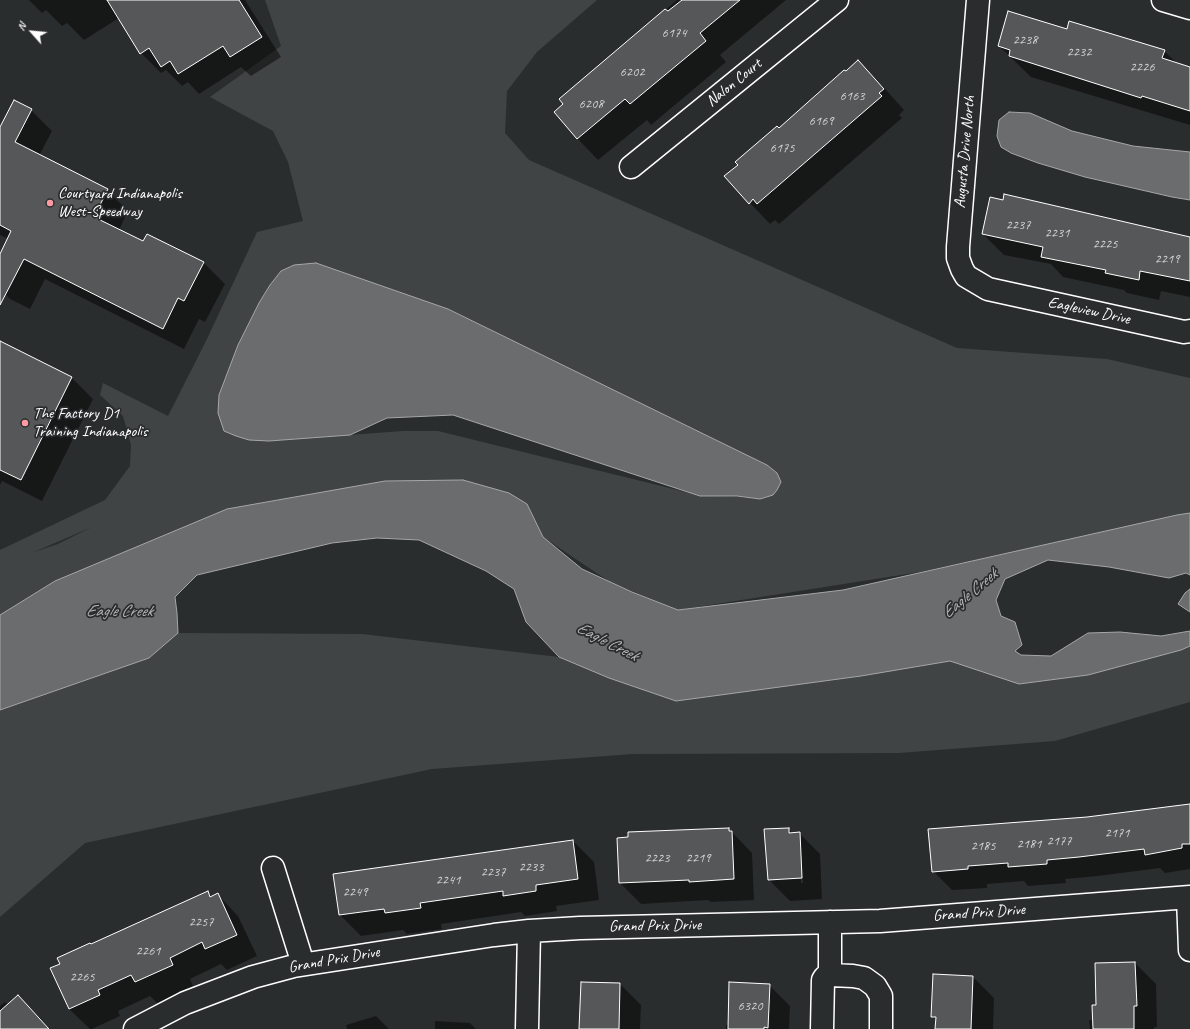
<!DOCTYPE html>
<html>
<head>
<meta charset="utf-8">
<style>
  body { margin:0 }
  #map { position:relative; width:1190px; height:1029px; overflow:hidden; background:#2a2d2e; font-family:Caveat,sans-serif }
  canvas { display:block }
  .north { position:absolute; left:12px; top:12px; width:40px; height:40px; -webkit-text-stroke:3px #2a2d2e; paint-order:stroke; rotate:297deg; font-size:11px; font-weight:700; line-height:16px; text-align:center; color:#fff }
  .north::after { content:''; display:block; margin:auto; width:14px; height:18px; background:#fff; clip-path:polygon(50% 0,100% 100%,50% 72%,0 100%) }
</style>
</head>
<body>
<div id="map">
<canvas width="1190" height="1029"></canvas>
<div class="north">N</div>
</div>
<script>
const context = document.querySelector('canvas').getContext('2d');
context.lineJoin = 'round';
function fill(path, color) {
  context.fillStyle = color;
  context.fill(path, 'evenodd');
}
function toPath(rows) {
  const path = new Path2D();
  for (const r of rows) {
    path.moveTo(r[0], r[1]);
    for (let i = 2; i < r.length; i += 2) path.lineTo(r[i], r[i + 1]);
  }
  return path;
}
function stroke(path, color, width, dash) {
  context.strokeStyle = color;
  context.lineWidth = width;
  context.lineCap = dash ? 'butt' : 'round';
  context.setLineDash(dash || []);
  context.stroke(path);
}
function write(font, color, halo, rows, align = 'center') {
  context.font = font + ' Caveat,sans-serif';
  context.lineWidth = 3.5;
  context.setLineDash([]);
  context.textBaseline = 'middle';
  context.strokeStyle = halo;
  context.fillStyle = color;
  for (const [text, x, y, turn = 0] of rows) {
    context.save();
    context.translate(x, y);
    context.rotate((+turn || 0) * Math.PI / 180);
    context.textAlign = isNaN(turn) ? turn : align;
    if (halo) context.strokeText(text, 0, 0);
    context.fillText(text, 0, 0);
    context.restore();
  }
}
const green = toPath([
  [265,0,597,0,537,52,507,91,505,133,529,160,957,348,1107,359,1190,378,1190,519,1068,540,920,572,678,610,610,582,543,537,508,493,55,581,0,615,0,550,105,500,130,466,131,445,123,416,100,395,103,383,168,416,207,339,257,232,303,221,288,162,273,131,210,97,281,46],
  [294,265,448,309,767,465,777,473,760,499,739,497,703,496,710,498,438,431,403,431,269,441,260,302,270,285,281,271],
  [92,527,58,544,34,552],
  [178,633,362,634,559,657,676,701,958,660,1019,684,1088,675,1190,638,1190,702,1055,741,899,753,633,754,432,769,85,843,0,917,0,710,149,658]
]);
const water = toPath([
  [1009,112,1030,113,1072,131,1133,146,1190,152,1190,200,1172,197,1085,177,1038,163,1011,153,1001,147,997,136,999,120,1009,112],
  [316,263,448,309,767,465,777,473,781,482,777,490,773,495,760,499,737,496,700,496,453,415,387,418,350,435,269,441,249,440,236,436,224,431,218,413,219,395,238,345,259,303,270,285,281,271,294,265,316,263],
  [463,480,509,493,527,504,543,537,582,569,632,592,678,610,843,590,1177,515,1190,513,1190,575,1186,573,1169,578,1109,567,1048,560,1005,579,996,600,1001,616,1015,622,1022,645,1015,651,1021,655,1051,656,1088,633,1120,632,1161,636,1190,631,1190,646,1181,650,1088,675,1019,684,950,661,861,676,676,701,609,678,559,657,526,622,514,589,486,571,419,540,377,538,332,543,197,575,175,597,177,613,178,633,149,658,0,710,0,615,55,581,227,509,385,481,463,480],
  [1190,589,1190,612,1178,604,1185,593,1190,589]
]);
const shadow = toPath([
  [29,0,245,0,281,57,251,76,241,67,199,94,188,82,182,86,166,70,161,73,141,53,119,18,84,40,67,23,62,26,46,10,42,13],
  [677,0,786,0,720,55,726,62,651,125,647,120,598,160,578,139,555,112,565,104,561,99],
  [1067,31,1164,51,1178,64,1190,68,1190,125,1031,77,999,46],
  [858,61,879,82,904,110,899,115,902,118,779,224,775,220,770,224,750,203,779,129],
  [31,110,52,131,39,156,107,190,128,211,119,230,144,243,148,235,204,263,225,284,205,322,199,319,184,349,45,279,30,309,10,299,0,289,0,256,9,239,0,235,0,129],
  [983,234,1190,238,1190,297,1161,291,1159,300,1127,293,1124,290,1063,277,1051,264,1004,255],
  [0,342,72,378,93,399,42,501,2,481,0,485],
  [1190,805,1190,869,1165,873,1160,868,1098,876,1065,879,1066,883,1028,886,1024,881,987,884,987,888,952,890,933,871,1087,818],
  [729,829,752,853,754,900,711,902,708,900,641,904,620,883,629,838],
  [789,829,794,834,799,833,820,854,822,899,790,901,769,880],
  [799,849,801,849,803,883,801,883],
  [573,841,594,862,599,900,556,906,557,911,525,916,521,912,441,924,442,929,407,934,403,930,361,936,340,915],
  [207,892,212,897,218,895,238,916,257,956,227,970,221,964,190,979,193,986,157,1003,150,996,118,1011,120,1016,92,1029,90,1029,69,1009,61,964,91,945],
  [1135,963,1156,984,1157,1027,1154,1027,1154,1029,1090,1029,1089,1020,1094,1020,1097,1006],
  [973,977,994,998,993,1029,936,1029,937,1021,932,1016],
  [582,983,620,984,641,1005,640,1029,577,1029,580,1028],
  [769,985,790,1006,789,1029,726,1029,726,1025,729,1025],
  [18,996,39,1017,50,1029,0,1029,0,1006,5,1002,8,1005],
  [376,1016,389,1029,347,1029,346,1025],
  [435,1021,470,1023,476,1029,428,1029,435,1029]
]);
const building = toPath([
  [107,0,239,0,262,37,230,57,223,46,178,74,170,61,161,67,149,48,140,54,107,0],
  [682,0,740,0,700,33,706,41,630,104,625,99,577,139,554,112,563,104,559,99,665,9,668,11,682,0],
  [1008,11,1067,29,1069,21,1165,50,1162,58,1190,67,1190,111,1142,96,1141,98,1009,56,1010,50,998,46,1008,11],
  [858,60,884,89,879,93,882,96,757,204,753,199,749,204,724,176,738,165,735,162,777,126,779,128,844,70,846,71,858,60],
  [14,100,32,109,15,142,108,189,94,217,143,241,147,234,204,262,184,301,178,298,163,329,24,259,0,305,0,254,11,231,0,225,0,127,14,100],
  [1004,194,1190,237,1190,281,1140,271,1139,280,1105,273,1106,270,1041,257,1043,247,982,234,990,197,1003,200,1004,194],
  [0,341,72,377,21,480,0,470,0,341],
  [1190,804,1190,844,1182,844,1182,848,1145,855,1144,849,1079,857,1047,860,1047,864,1008,867,1008,863,968,866,968,869,932,872,928,829,1087,817,1190,804],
  [729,828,729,831,732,831,734,879,689,882,689,880,619,883,617,838,628,837,628,832,729,828],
  [789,828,789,833,800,832,802,878,768,880,764,829,789,828],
  [573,840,578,879,536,885,536,891,503,896,503,891,420,903,421,908,385,913,384,909,339,915,333,874,573,840],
  [208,891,210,897,218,893,237,935,205,949,202,942,170,958,173,965,135,982,131,975,98,990,100,995,69,1009,50,968,60,964,57,958,90,943,91,944,208,891],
  [1135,962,1137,1006,1134,1006,1134,1029,1093,1029,1092,1005,1096,1005,1095,963,1135,962],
  [933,974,973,976,971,1029,935,1029,936,1017,931,1017,933,974],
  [581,982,620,983,619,1029,579,1029,581,982],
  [729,982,770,984,768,1028,764,1027,764,1029,728,1029,729,982],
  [18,995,49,1029,0,1029,0,1011,18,995]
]);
const minor = toPath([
  [978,0,958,247,958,258,962,269,966,276,988,289,1184,332,1190,331],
  [1163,0,1190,8],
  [631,167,837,0],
  [273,868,303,964],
  [1188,898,1190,950],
  [830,975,830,922],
  [135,1029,185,1003,253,977,294,966,494,935,529,931,580,928,880,921,1190,897],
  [527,1029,529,931],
  [822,1029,823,980,825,977,830,975,853,976,864,978,875,986,881,996,881,1029]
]);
const markers = [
  [50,203,4,"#ff9aa2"],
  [25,423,4,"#ff9aa2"]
];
const numberNames = [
  ["6174",674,33],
  ["2238",1025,40],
  ["2232",1079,52],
  ["2226",1142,67],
  ["6202",632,72],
  ["6163",852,96],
  ["6208",591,104],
  ["6169",821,121],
  ["6175",782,148],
  ["2237",1018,225],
  ["2231",1057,233],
  ["2225",1105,244],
  ["2219",1167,259],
  ["2171",1117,833],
  ["2177",1059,841],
  ["2181",1029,844],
  ["2185",983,846],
  ["2223",657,858],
  ["2219",698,858],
  ["2233",531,867],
  ["2237",493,872],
  ["2241",448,880],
  ["2249",355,892],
  ["2257",201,922],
  ["2261",148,951],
  ["2265",82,977],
  ["6320",750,1006]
];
const streetNames = [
  ["Nalon Court",734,83,-39],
  ["Augusta Drive North",965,152,-85],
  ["Eagleview Drive",1089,311,12],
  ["Grand Prix Drive",979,913,-4],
  ["Grand Prix Drive",655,926,-1],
  ["Grand Prix Drive",334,960,-10]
];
const poiNames = [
  ["Courtyard Indianapolis",58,194],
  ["West-Speedway",58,212],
  ["The Factory D1",33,414],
  ["Training Indianapolis",33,432]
];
const waterNames = [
  ["Eagle Creek",970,594,-40],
  ["Eagle Creek",119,612],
  ["Eagle Creek",607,642,27]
];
fill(green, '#414445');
fill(water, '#6a6c6d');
stroke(water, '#a6a7a7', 1);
fill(shadow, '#0007');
fill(building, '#555758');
stroke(building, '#fff', 1);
stroke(minor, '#fff', 25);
stroke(minor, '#2a2d2e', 22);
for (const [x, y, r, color] of markers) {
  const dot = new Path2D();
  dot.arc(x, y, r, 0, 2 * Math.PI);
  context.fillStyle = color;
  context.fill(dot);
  stroke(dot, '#2a2d2e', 1.5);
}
write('14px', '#d4d5d5', null, numberNames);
write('16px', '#fff', '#2a2d2e', streetNames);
write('16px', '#fff', '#2a2d2e', poiNames, 'left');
write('italic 17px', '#b4b6b6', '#2a2d2e', waterNames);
</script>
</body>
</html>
